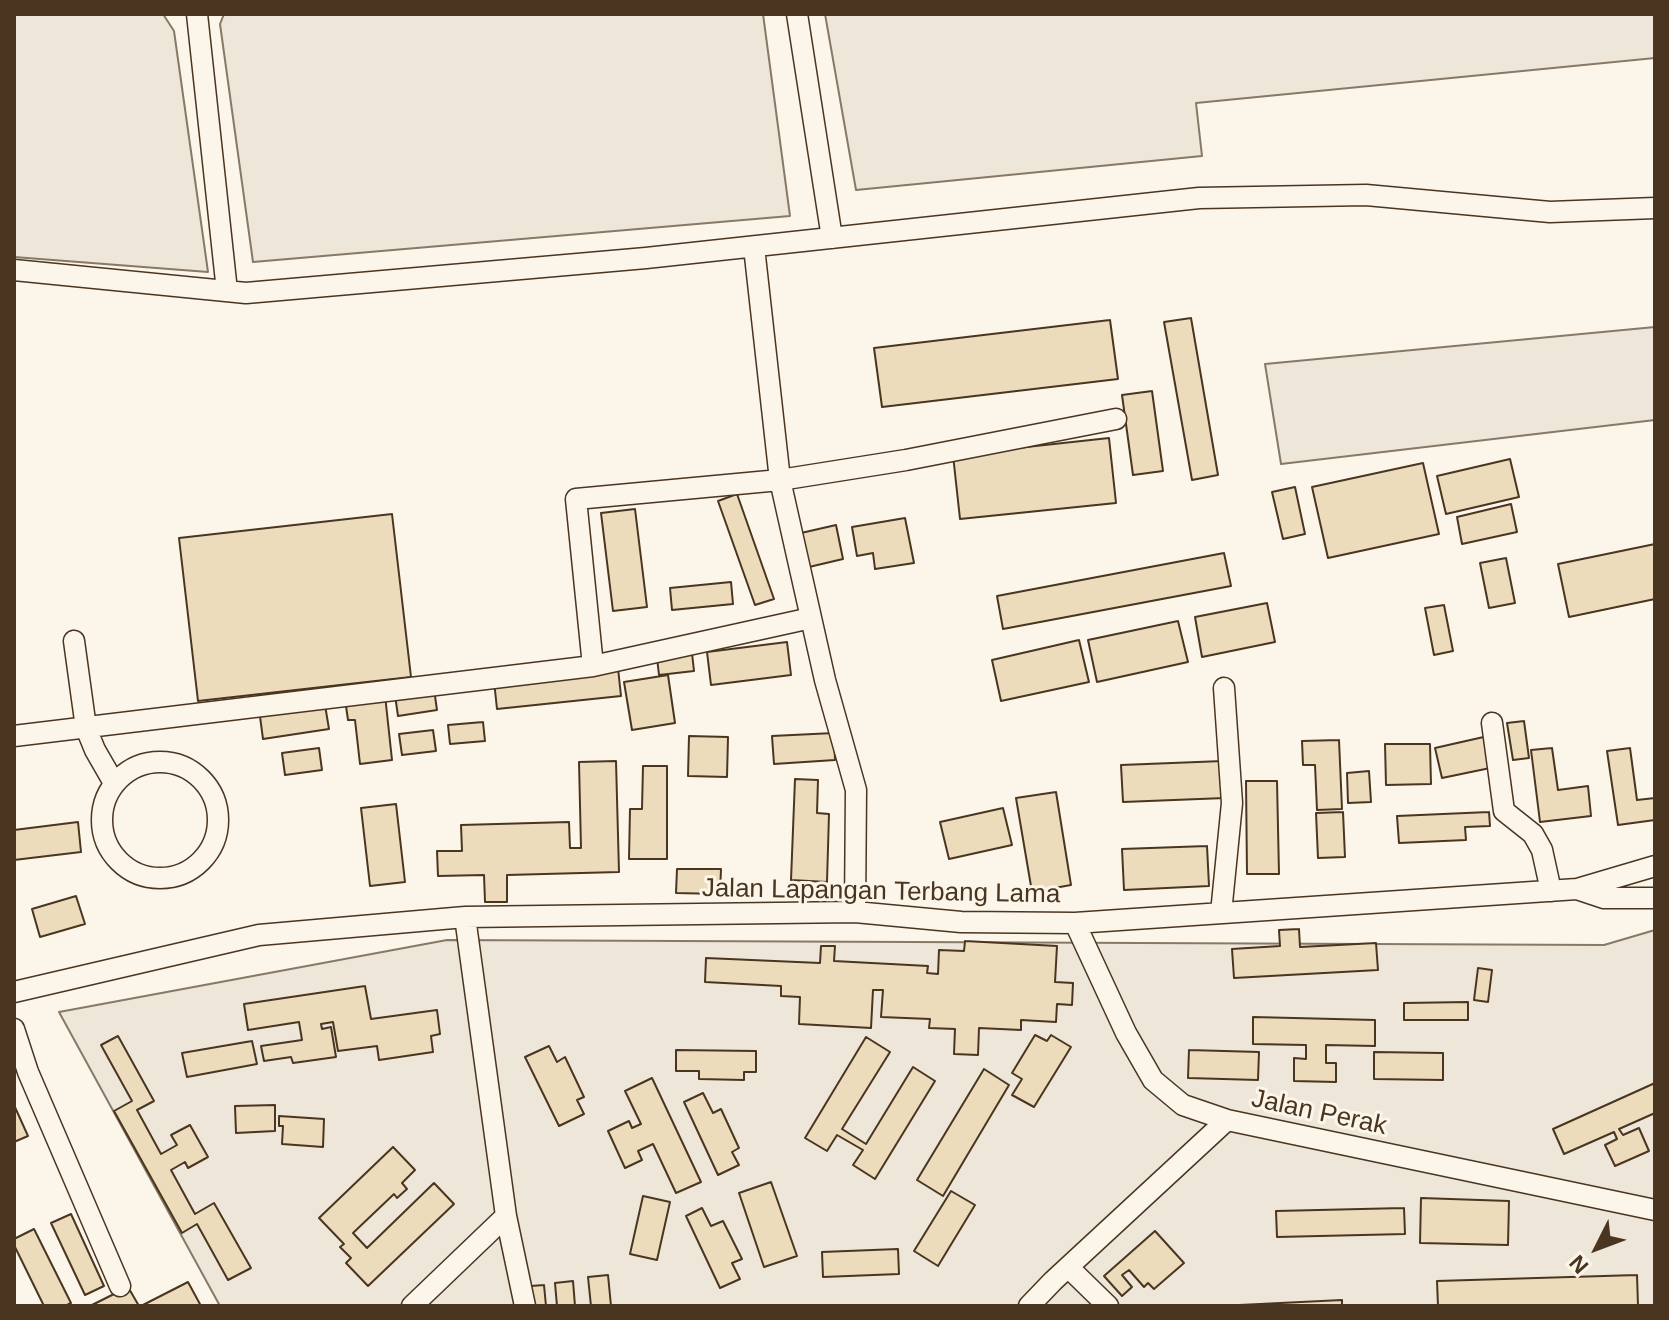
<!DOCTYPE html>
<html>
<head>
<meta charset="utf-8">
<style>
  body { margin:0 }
  #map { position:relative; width:1669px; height:1320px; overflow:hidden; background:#fbf6e9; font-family:Arial,sans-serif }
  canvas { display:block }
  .frame { position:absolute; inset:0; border:16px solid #4a3520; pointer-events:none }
  .north { position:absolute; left:1557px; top:1208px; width:80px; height:80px; -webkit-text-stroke:6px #fbf6e9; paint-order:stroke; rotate:228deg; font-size:22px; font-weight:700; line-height:32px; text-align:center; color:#4a3520 }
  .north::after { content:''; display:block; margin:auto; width:28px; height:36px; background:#4a3520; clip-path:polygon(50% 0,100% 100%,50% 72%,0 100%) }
</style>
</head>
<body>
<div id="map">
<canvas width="1669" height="1320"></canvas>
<div class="frame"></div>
<div class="north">N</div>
</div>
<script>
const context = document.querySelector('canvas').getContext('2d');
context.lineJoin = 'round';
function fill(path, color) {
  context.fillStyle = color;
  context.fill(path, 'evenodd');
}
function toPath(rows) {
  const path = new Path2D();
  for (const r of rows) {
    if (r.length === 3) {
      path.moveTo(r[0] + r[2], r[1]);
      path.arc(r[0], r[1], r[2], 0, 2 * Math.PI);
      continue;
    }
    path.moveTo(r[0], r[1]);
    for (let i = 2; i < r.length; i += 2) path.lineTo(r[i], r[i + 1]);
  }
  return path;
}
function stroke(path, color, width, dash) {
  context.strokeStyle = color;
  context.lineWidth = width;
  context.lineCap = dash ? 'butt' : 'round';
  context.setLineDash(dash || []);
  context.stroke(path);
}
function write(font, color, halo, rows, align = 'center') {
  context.font = font + ' Arial,sans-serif';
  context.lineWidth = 6;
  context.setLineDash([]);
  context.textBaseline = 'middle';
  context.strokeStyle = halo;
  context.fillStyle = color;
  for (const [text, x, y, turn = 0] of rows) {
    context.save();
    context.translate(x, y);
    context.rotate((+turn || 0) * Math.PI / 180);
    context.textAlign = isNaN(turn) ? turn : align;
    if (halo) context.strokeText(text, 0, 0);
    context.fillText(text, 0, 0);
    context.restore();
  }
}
const green = toPath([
  [14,14,163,14,174,31,208,272,14,257,14,14],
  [224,14,763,14,790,216,253,262,220,24,224,14],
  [825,14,1655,14,1655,58,1196,103,1202,156,856,190,825,14],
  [1655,327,1655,420,1281,464,1265,364,1655,327],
  [1655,930,1655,1306,220,1306,59,1012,447,940,1604,945,1655,930]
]);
const building = toPath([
  [1191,318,1218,475,1192,480,1164,322,1191,318],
  [1110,320,1118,379,882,407,874,348,1110,320],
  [1152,391,1163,471,1133,475,1122,395,1152,391],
  [1109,438,1116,503,960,519,953,455,1109,438],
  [1510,459,1519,497,1446,514,1437,476,1510,459],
  [1423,463,1439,534,1328,558,1312,487,1423,463],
  [1295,487,1305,534,1283,539,1272,492,1295,487],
  [737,494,774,599,755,605,718,501,737,494],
  [1511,504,1517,532,1462,544,1457,517,1511,504],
  [635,509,647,607,613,611,601,513,635,509],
  [392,514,411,677,198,701,179,538,392,514],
  [905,518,914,563,875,569,873,553,857,556,852,527,905,518],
  [836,525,843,559,809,567,801,533,836,525],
  [1655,544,1655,599,1569,617,1558,564,1655,544],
  [1224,553,1231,586,1003,629,997,596,1224,553],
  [1506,558,1515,603,1489,608,1480,563,1506,558],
  [731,582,733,604,672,610,670,588,731,582],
  [1267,603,1275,642,1202,657,1195,617,1267,603],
  [1444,605,1453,651,1434,655,1425,608,1444,605],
  [1178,621,1188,662,1097,682,1088,640,1178,621],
  [1079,640,1089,682,1001,701,992,660,1079,640],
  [787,642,791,675,711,685,707,652,787,642],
  [692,653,694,671,659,675,657,658,692,653],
  [618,668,621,696,497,709,494,681,618,668],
  [668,675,675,723,632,730,624,682,668,675],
  [434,689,437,710,398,716,395,695,434,689],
  [385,695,392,760,360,764,355,720,348,720,345,699,385,695],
  [324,699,329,729,263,739,259,709,324,699],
  [1524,721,1529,758,1513,760,1507,723,1524,721],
  [483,722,485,741,450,744,448,725,483,722],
  [433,730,436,751,402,755,399,734,433,730],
  [834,733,835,760,774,764,772,736,834,733],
  [689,736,728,737,727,777,688,776,689,736],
  [1488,736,1495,767,1442,778,1435,748,1488,736],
  [1339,740,1342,809,1317,810,1315,765,1303,765,1302,741,1339,740],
  [1385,744,1430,744,1431,784,1386,785,1385,744],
  [319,748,322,770,285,775,282,753,319,748],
  [1552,748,1558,790,1588,786,1591,816,1540,822,1531,750,1552,748],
  [1630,748,1637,800,1655,798,1655,820,1618,825,1607,751,1630,748],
  [616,761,619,872,507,875,507,902,485,902,484,875,438,876,437,851,462,851,461,825,569,822,570,848,581,848,579,762,616,761],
  [1223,761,1225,798,1123,802,1121,765,1223,761],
  [643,766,667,766,667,859,629,859,630,809,642,809,643,766],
  [1369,771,1371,802,1348,803,1347,773,1369,771],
  [795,779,818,780,817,813,829,814,827,882,791,880,795,779],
  [1246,781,1277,781,1279,874,1247,874,1246,781],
  [1056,792,1071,885,1032,892,1016,798,1056,792],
  [396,804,405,882,370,886,361,808,396,804],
  [1003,808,1012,845,949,859,940,822,1003,808],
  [1343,812,1345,857,1318,858,1316,813,1343,812],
  [1489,812,1490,826,1465,827,1466,840,1399,843,1397,816,1489,812],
  [78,822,81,852,14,860,14,830,78,822],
  [1207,846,1209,886,1124,890,1122,849,1207,846],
  [677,869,721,869,720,894,676,893,677,869],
  [76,896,85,924,40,937,32,909,76,896],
  [1299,929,1300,947,1376,943,1378,970,1234,978,1232,949,1280,946,1279,930,1299,929],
  [965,941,1057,946,1055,982,1073,983,1072,1005,1057,1004,1056,1022,1021,1020,1021,1030,979,1028,978,1055,954,1054,955,1029,929,1028,930,1019,881,1017,883,990,873,990,871,1028,799,1024,800,997,781,996,781,986,705,982,706,958,820,963,821,946,835,946,834,961,928,966,927,973,938,974,939,950,964,951,965,941],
  [1478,968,1492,970,1488,1002,1474,1000,1478,968],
  [365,986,371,1019,437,1010,440,1034,431,1036,433,1052,379,1060,377,1046,338,1051,333,1022,321,1024,322,1029,331,1027,336,1057,293,1063,291,1057,264,1061,261,1046,302,1040,299,1022,248,1030,244,1004,365,986],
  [1468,1002,1468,1020,1404,1020,1404,1003,1468,1002],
  [1253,1017,1375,1020,1375,1046,1326,1045,1326,1063,1336,1063,1336,1082,1294,1081,1294,1058,1306,1059,1306,1045,1253,1044,1253,1017],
  [1035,1035,1047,1041,1051,1035,1071,1047,1034,1107,1012,1095,1022,1079,1012,1073,1035,1035],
  [118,1036,154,1101,137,1110,161,1154,177,1145,171,1135,190,1125,208,1157,188,1168,185,1162,171,1170,195,1214,214,1203,251,1268,228,1280,197,1224,182,1233,114,1111,132,1101,101,1045,118,1036],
  [866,1037,890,1052,842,1129,866,1144,913,1067,935,1081,875,1179,853,1165,863,1150,837,1135,827,1151,805,1138,866,1037],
  [252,1041,257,1064,187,1077,182,1053,252,1041],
  [549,1046,557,1062,565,1057,584,1097,577,1100,584,1114,559,1126,525,1057,549,1046],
  [676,1050,756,1051,756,1072,744,1072,744,1080,699,1079,699,1071,676,1071,676,1050],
  [1189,1050,1259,1052,1258,1080,1188,1078,1189,1050],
  [1374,1052,1443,1053,1443,1080,1374,1079,1374,1052],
  [984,1069,1009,1085,943,1196,917,1180,984,1069],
  [652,1078,701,1182,676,1193,653,1144,638,1151,642,1160,625,1168,608,1131,629,1121,632,1128,641,1124,625,1091,652,1078],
  [1655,1083,1655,1113,1619,1129,1623,1135,1639,1128,1649,1151,1615,1166,1605,1145,1617,1139,1614,1132,1564,1154,1553,1129,1655,1083],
  [703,1093,713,1113,721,1109,739,1148,732,1152,739,1165,718,1175,684,1102,703,1093],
  [14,1105,28,1136,14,1142,14,1105],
  [275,1105,275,1131,236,1133,235,1106,275,1105],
  [279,1116,324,1119,323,1147,282,1144,283,1126,279,1126,279,1116],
  [393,1147,415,1170,402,1183,407,1189,397,1198,394,1194,353,1233,367,1248,434,1183,454,1204,368,1286,346,1263,351,1258,340,1247,344,1244,319,1218,393,1147],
  [771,1182,797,1256,764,1267,739,1193,771,1182],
  [951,1191,975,1205,938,1266,914,1251,951,1191],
  [643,1196,670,1202,657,1260,630,1254,643,1196],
  [1421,1198,1509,1201,1508,1245,1420,1243,1421,1198],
  [702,1208,711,1226,723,1221,742,1259,732,1263,740,1279,720,1288,686,1216,702,1208],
  [1404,1208,1405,1234,1277,1237,1276,1211,1404,1208],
  [71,1214,104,1286,85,1295,51,1223,71,1214],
  [34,1229,71,1303,65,1306,44,1306,14,1245,14,1239,34,1229],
  [1155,1231,1184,1263,1154,1289,1148,1283,1144,1287,1129,1270,1122,1275,1132,1287,1122,1296,1104,1276,1155,1231],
  [898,1249,899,1274,823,1277,822,1252,898,1249],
  [608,1275,611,1306,591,1306,588,1277,608,1275],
  [1637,1275,1638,1306,1438,1306,1437,1281,1637,1275],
  [573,1281,575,1306,557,1306,555,1283,573,1281],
  [188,1282,201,1306,141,1306,188,1282],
  [544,1285,546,1306,533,1306,531,1286,544,1285],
  [128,1287,139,1306,90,1306,128,1287],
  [1342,1300,1342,1306,1219,1306,1342,1300]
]);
const minor = toPath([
  [197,14,227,291],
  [797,14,832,238],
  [754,247,780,480,825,680,856,790,855,912],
  [14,270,246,293,646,258,1199,198,1366,195,1550,212,1655,208],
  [74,641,86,728,95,750,114,783],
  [593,666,576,499,780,480,906,460,1116,419],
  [1492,723,1504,811,1533,834,1542,850,1551,891],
  [14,736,593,666,811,618],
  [160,820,58],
  [1577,889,1604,898,1655,898],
  [1221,913,1232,803,1224,688],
  [465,917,506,1216,525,1306],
  [1075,923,1126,1033,1153,1080,1183,1105,1227,1120,1655,1210],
  [14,992,259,935,465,917,855,912,961,922,1075,923,1577,889,1655,866],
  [14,1029,28,1072,120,1286],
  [1068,1267,1108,1306],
  [412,1306,506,1216],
  [1029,1306,1053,1281,1227,1120]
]);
const streetNames = [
  ["Jalan Lapangan Terbang Lama",881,892,1],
  ["Jalan Perak",1319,1113,12]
];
fill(green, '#ede6d9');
stroke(green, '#887966', 2);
fill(building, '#ecdcbc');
stroke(building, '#4a3520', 2);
stroke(minor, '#4a3520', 23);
stroke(minor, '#fbf6e9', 20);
write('26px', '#4a3520', '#fbf6e9', streetNames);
</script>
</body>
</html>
